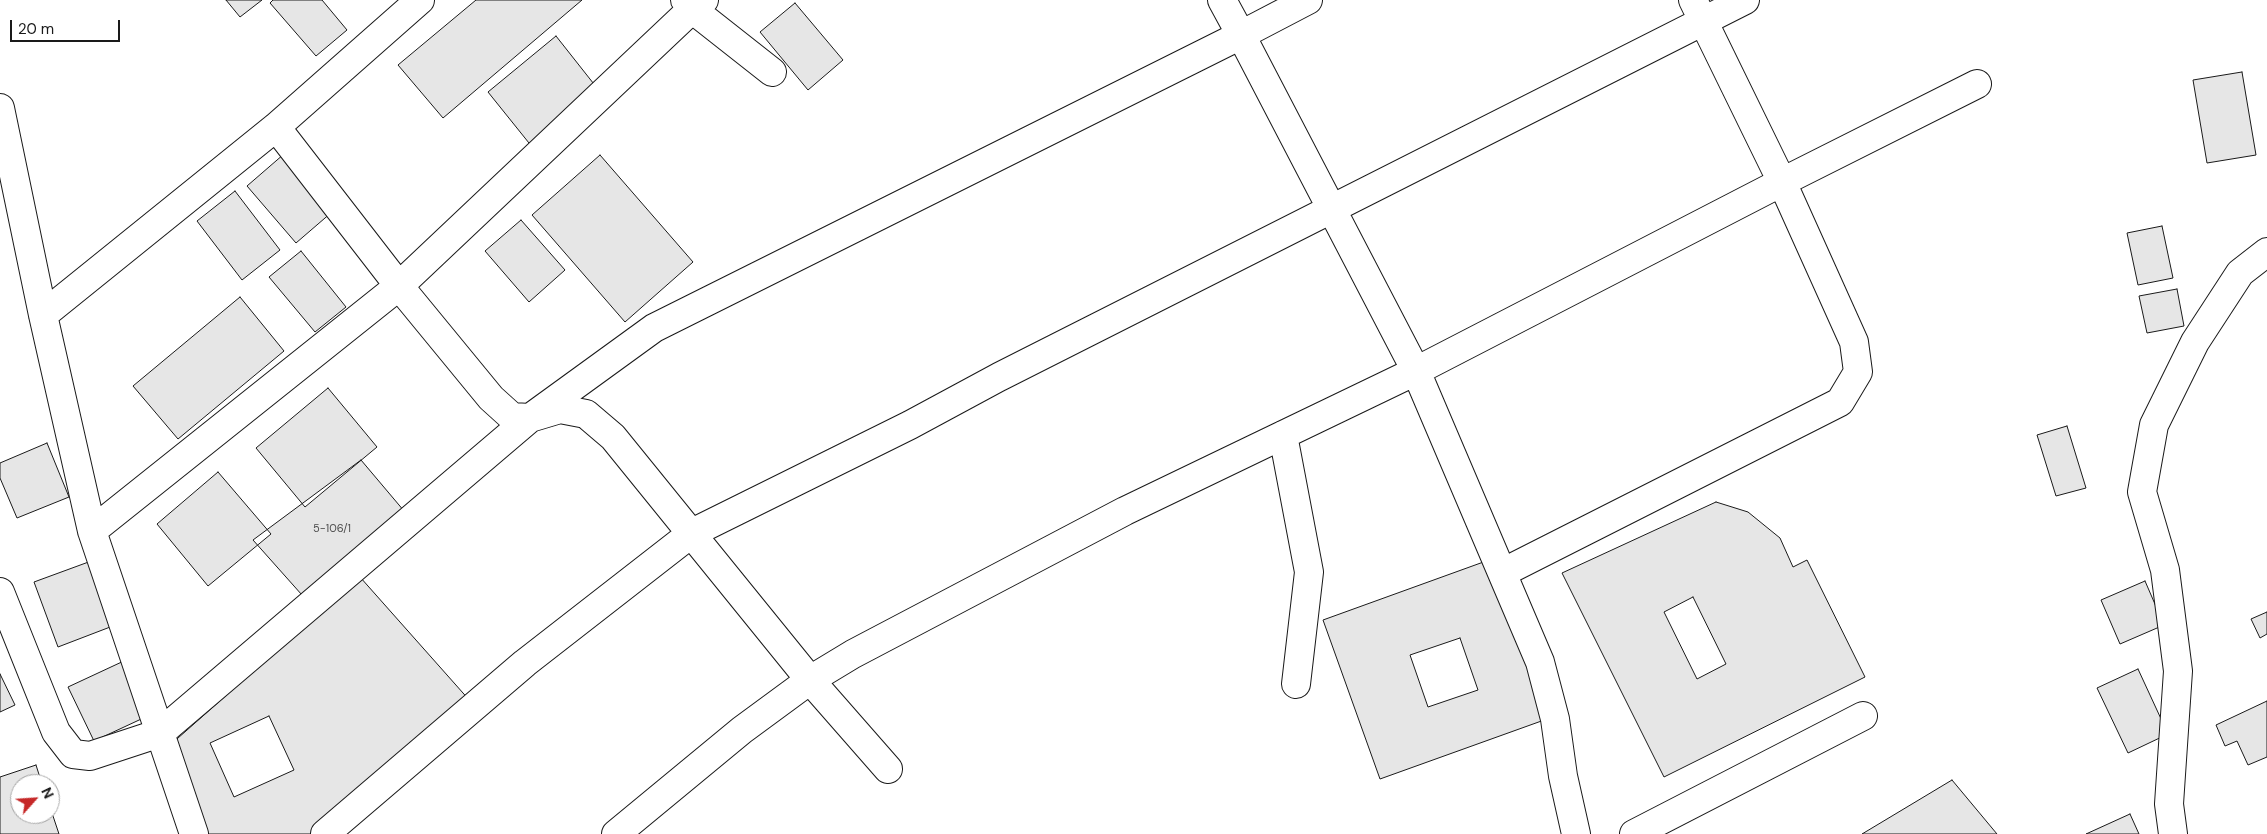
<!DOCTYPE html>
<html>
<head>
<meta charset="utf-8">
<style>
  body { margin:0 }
  #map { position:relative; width:2267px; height:834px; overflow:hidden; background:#fff; font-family:"DM Sans",sans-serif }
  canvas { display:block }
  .north { position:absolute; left:10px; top:774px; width:50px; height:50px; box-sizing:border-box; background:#fff; border:1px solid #a3a3a3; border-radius:50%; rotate:64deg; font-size:14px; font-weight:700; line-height:20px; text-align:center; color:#1a1a1a }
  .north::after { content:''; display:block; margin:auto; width:18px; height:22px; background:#c62828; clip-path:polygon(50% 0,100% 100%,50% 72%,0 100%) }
  .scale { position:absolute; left:10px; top:20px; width:110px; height:22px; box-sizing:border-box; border:2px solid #1a1a1a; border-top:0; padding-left:6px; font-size:15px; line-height:18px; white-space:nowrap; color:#1a1a1a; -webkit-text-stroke:4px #fff; paint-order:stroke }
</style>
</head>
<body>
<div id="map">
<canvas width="2267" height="834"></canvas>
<div class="north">N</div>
<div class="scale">20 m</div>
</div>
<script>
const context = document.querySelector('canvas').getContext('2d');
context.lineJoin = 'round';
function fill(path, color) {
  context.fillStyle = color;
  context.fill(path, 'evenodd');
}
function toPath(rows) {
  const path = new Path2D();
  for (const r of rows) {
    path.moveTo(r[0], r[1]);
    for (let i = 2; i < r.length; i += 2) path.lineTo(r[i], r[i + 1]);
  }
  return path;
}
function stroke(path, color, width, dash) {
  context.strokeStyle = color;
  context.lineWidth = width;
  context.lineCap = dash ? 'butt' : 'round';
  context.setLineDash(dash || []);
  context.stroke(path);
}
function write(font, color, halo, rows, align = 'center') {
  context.font = font + ' "DM Sans",sans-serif';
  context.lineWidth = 4;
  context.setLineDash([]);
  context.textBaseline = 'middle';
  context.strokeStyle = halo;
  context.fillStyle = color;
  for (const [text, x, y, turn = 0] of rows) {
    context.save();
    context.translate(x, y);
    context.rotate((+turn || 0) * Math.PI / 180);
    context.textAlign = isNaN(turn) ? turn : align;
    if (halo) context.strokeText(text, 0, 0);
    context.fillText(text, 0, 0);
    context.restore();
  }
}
const building = toPath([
  [226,0,262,0,240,17,226,0],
  [273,0,322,0,347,30,316,56,270,3,273,0],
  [476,0,582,0,443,118,398,65,476,0],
  [795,3,843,60,808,90,760,32,795,3],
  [556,36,601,93,533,148,488,92,556,36],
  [2242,72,2256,155,2207,163,2193,80,2242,72],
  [284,154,332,212,296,243,247,186,284,154],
  [600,155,693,262,625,322,532,215,600,155],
  [235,191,280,250,242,280,197,221,235,191],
  [521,220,565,270,529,302,485,251,521,220],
  [2162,226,2173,278,2138,285,2127,233,2162,226],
  [301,251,346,307,315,332,269,277,301,251],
  [2177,289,2184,326,2147,333,2139,296,2177,289],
  [240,297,284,351,178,439,133,386,240,297],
  [328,388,377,447,305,507,256,448,328,388],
  [2067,426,2086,488,2056,496,2037,435,2067,426],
  [47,443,69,497,17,518,0,478,0,463,47,443],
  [361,460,410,518,310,604,253,540,361,460],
  [218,472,271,534,208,586,157,524,218,472],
  [1716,502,1748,512,1780,538,1793,567,1807,560,1865,677,1664,777,1562,573,1716,502],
  [1693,597,1726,664,1697,679,1664,612,1693,597],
  [94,560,118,624,58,647,34,582,94,560],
  [1489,560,1547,719,1380,779,1323,620,1489,560],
  [1460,638,1478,690,1428,707,1410,655,1460,638],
  [360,577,471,702,317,834,200,834,169,746,360,577],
  [2145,581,2164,625,2120,644,2101,600,2145,581],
  [2267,612,2267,634,2260,638,2251,619,2267,612],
  [126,660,152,714,94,741,68,687,126,660],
  [2138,669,2168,734,2128,753,2097,688,2138,669],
  [0,674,15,705,0,712,0,674],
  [2267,701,2267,757,2248,765,2237,741,2225,746,2216,725,2267,701],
  [269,716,294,770,234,797,210,743,269,716],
  [36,765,42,784,20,784,20,814,50,814,50,807,59,834,0,834,0,777,36,765],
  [1952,780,1997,834,1862,834,1952,780],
  [2130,814,2139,834,2086,834,2130,814]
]);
const street = toPath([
  [685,0,692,9,772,72],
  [1222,0,1241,35,1308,0],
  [0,108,43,315,92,531,194,834],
  [276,127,399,286,491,398,512,417,530,418,560,409,586,414,613,437,810,680,888,769],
  [43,315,276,127,420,0],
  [1283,435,1309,572,1296,684],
  [92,531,399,286,692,9,704,0],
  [1502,573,1840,402,1858,372,1854,342,1782,182,1693,0],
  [0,592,56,732,73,754,90,756,160,733,530,418,654,328,1241,35,1416,371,1540,662,1555,719,1563,776,1576,834],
  [325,834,525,663,692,533,910,425,999,377,1745,0],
  [616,834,742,730,810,680,853,654,1125,511,1416,371,1782,182,1977,84],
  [1634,834,1863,716],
  [2173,834,2169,804,2178,671,2165,570,2142,492,2154,425,2195,342,2240,273,2267,252]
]);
const numberNames = [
  ["5-106/1",332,529]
];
fill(building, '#e6e6e6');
stroke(building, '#1a1a1a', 1);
stroke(street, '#1a1a1a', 30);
stroke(street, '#fff', 28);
write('11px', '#4d4d4d', null, numberNames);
</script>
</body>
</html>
